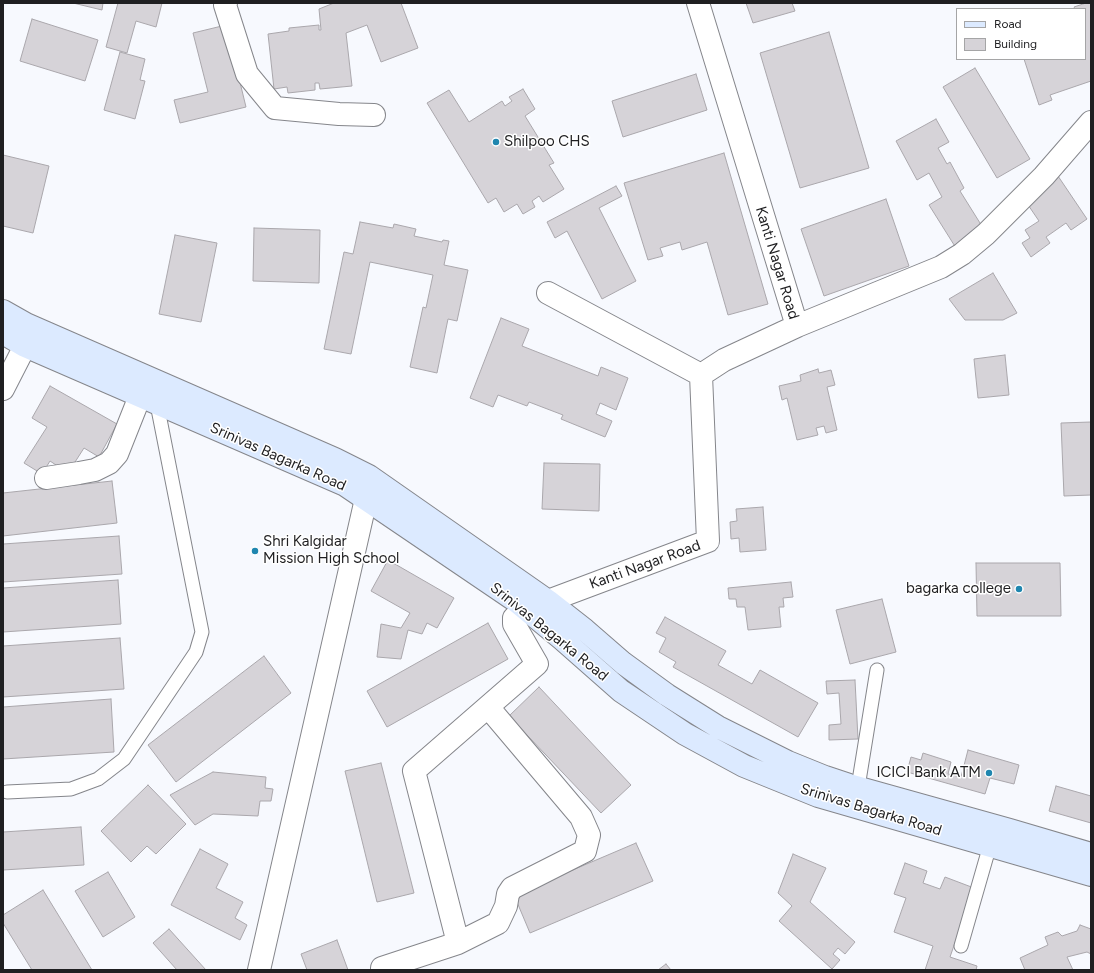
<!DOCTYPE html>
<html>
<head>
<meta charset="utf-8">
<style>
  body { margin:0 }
  #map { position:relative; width:1094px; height:973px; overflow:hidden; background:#f7f9fe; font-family:Figtree,sans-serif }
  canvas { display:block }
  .frame { position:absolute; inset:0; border:4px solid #1f1f21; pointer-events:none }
  .legend { position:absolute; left:956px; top:8px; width:130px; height:52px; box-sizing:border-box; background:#fff; border:1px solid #a5a5a6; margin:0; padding:5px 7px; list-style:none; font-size:12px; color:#1f1f21 }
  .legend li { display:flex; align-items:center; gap:8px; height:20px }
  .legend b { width:20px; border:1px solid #a5a5a6 }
</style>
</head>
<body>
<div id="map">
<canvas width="1094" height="973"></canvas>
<div class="frame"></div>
<ul class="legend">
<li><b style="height:5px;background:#dceaff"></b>Road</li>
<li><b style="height:11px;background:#d6d3d8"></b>Building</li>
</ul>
</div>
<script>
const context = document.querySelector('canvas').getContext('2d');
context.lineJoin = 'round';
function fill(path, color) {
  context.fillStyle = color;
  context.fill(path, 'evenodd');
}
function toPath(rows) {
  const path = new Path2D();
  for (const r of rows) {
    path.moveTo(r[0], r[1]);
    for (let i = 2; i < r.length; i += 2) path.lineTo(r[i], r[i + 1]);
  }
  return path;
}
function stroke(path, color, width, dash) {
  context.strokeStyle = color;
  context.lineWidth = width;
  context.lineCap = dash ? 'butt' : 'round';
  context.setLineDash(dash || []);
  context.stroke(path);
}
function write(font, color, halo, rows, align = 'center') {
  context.font = font + ' Figtree,sans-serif';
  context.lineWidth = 3;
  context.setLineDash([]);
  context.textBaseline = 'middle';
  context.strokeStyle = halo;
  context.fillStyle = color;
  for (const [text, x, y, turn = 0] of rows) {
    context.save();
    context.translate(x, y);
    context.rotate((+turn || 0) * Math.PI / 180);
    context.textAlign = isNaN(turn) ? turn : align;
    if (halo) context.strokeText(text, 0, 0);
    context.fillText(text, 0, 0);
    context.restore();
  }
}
const building = toPath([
  [73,3,103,3,102,10,73,3],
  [118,3,162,3,156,27,136,21,127,53,106,47,118,3],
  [334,3,401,3,418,48,381,62,367,25,346,33,352,86,320,89,319,83,315,83,315,90,288,93,287,87,274,89,268,34,289,31,289,28,319,25,319,30,321,30,319,9,334,3],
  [746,3,792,3,795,11,753,23,746,3],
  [1086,3,1091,3,1091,81,1050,95,1052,100,1039,105,1024,59,1085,59,1085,9,1075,9,1074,7,1086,3],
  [32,19,98,40,85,81,20,61,32,19],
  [226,25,246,107,180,123,174,100,208,92,193,33,226,25],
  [829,32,869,168,800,188,760,53,829,32],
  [120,52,145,59,140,80,145,81,135,119,104,110,120,52],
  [975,68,1030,159,997,178,943,87,975,68],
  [696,74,707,110,623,137,612,101,696,74],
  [523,89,535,109,525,116,554,163,549,165,564,189,543,202,539,196,532,201,535,207,523,214,517,204,504,212,496,198,488,203,427,103,449,90,469,122,502,101,505,106,512,101,509,97,523,89],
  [936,119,949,142,938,148,947,164,950,162,964,188,960,191,985,231,956,248,929,205,942,197,929,173,917,180,896,141,936,119],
  [724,153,768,304,728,315,707,242,682,250,680,242,660,248,663,256,648,260,624,183,724,153],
  [3,155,49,166,33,233,3,226,3,155],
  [1058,176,1087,219,1071,230,1066,223,1046,237,1050,243,1031,257,1022,243,1030,238,1025,230,1039,221,1024,199,1058,176],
  [616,186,622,196,599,208,636,281,602,299,567,231,555,238,547,222,616,186],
  [886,199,909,266,824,296,801,229,886,199],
  [360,222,393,228,394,224,416,229,414,236,442,242,443,240,449,241,444,265,468,270,457,321,448,319,437,373,410,367,423,307,426,308,433,275,370,262,351,354,324,349,344,252,353,254,360,222],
  [254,228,320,230,319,283,253,281,254,228],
  [175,235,217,243,201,322,159,314,175,235],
  [993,273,1017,313,1003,320,965,320,949,299,993,273],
  [501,318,529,329,522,346,598,376,601,367,628,378,616,410,600,403,596,414,612,421,605,437,561,419,563,415,529,402,527,406,498,395,493,407,470,398,501,318],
  [1005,355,1009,395,978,398,974,359,1005,355],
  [818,369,819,373,831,370,835,385,827,387,837,430,826,433,824,426,816,428,818,435,797,440,787,398,782,400,779,386,801,381,800,375,818,369],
  [50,386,117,424,99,457,84,448,68,473,50,461,42,474,24,463,47,427,32,418,50,386],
  [1091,422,1091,495,1064,496,1061,423,1091,422],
  [544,463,600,464,599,511,542,509,544,463],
  [112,481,117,523,3,536,3,493,112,481],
  [763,507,766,550,740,552,739,538,731,539,730,522,737,521,736,509,763,507],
  [119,536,122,574,3,582,3,544,119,536],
  [388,560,454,598,437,628,427,623,422,634,408,630,401,659,377,657,381,624,401,628,410,613,371,591,388,560],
  [976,563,1060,563,1061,616,977,616,976,563],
  [118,580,121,624,3,632,3,588,118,580],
  [791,582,793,597,783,598,784,607,779,607,781,627,748,630,745,607,737,607,736,599,729,599,728,588,791,582],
  [882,599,896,652,850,664,836,610,882,599],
  [665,617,726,651,718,665,752,684,760,670,818,703,798,737,673,667,676,662,659,652,666,638,656,633,665,617],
  [488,623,508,659,387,727,367,691,488,623],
  [120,638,124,689,3,697,3,646,120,638],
  [264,656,291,693,176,782,148,745,264,656],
  [855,680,858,739,829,740,829,725,841,724,839,693,827,694,826,681,855,680],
  [539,687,631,785,601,813,509,716,539,687],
  [111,699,114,752,3,759,3,707,111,699],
  [968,750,1019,765,1014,784,990,778,985,794,907,772,911,757,921,760,923,753,951,762,948,774,961,777,968,750],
  [381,763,414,893,377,902,345,771,381,763],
  [213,772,266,777,265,788,273,789,271,801,260,801,258,816,213,814,195,825,170,795,213,772],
  [148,785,186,824,156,854,147,846,131,862,101,831,148,785],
  [1056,786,1091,796,1091,823,1049,811,1056,786],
  [81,827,84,865,3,870,3,832,81,827],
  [636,843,653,881,530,933,514,895,636,843],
  [200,849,228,864,216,888,243,902,235,918,247,925,240,940,171,905,200,849],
  [793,854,826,868,810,902,855,942,845,954,838,948,833,954,840,960,832,969,779,921,792,906,778,893,793,854],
  [905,863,927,871,923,883,940,889,945,877,974,888,950,957,977,966,976,970,925,970,933,946,894,932,906,898,894,894,905,863],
  [108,872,135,917,103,937,75,891,108,872],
  [43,890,92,970,32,970,3,923,3,915,43,890],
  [1080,925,1091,929,1091,954,1087,952,1067,957,1073,970,1025,970,1020,958,1048,945,1045,937,1058,932,1062,936,1077,931,1080,925],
  [169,929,206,970,177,970,153,943,169,929],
  [337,940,348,970,307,970,301,954,337,940],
  [666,964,671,970,658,970,666,964]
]);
const lane = toPath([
  [858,787,877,670],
  [7,792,71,789,98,779,124,759,196,652,202,632,157,404],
  [961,946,990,845]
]);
const street = toPath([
  [226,3,225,5,247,74,275,108,339,114,374,115],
  [548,293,701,375],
  [797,326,941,267,962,254,986,234,1044,176,1091,122],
  [3,389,25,346],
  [46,478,79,473,95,470,109,463,117,454,140,396],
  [548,601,708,541,701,375,724,360,797,326,698,3],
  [458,943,498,923,506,906,508,894,512,888,585,851,589,835,581,817,488,707],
  [382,968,458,943,414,771,537,664,514,624,514,618,524,608],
  [259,970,366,499]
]);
const secondary = toPath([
  [3,311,26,324,335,459,369,476,548,601,585,630,623,663,667,695,718,727,788,762,825,777,849,785,1010,830,1091,854],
  [3,333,25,346,345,485,516,601,562,639,621,691,685,734,744,766,818,796,1091,875]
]);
const markers = [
  [496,142,4,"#1f86af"],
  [255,551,4,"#1f86af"],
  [1019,589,4,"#1f86af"],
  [989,773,4,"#1f86af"]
];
const poiNames = [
  ["Shilpoo CHS",504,142],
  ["Shri Kalgidar",263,542],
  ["Mission High School",263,559],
  ["bagarka college",1011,589,"right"],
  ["ICICI Bank ATM",981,773,"right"]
];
const streetNames = [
  ["Kanti Nagar Road",777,263,73],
  ["Srinivas Bagarka Road",278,457,24],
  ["Kanti Nagar Road",645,565,-20],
  ["Srinivas Bagarka Road",549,632,39],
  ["Srinivas Bagarka Road",871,810,17]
];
fill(building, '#d6d3d8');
stroke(building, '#aaa7ac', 1);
stroke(lane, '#85868b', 15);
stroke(street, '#85868b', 24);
stroke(secondary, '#85868b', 24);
stroke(lane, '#fff', 13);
stroke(street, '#fff', 22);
stroke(secondary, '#dceaff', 22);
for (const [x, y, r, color] of markers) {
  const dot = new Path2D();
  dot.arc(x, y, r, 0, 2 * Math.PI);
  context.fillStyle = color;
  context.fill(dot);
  stroke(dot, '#fff', 1.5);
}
write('15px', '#1f1f21', '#fff', poiNames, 'left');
write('15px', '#1f1f21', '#fff', streetNames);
</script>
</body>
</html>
